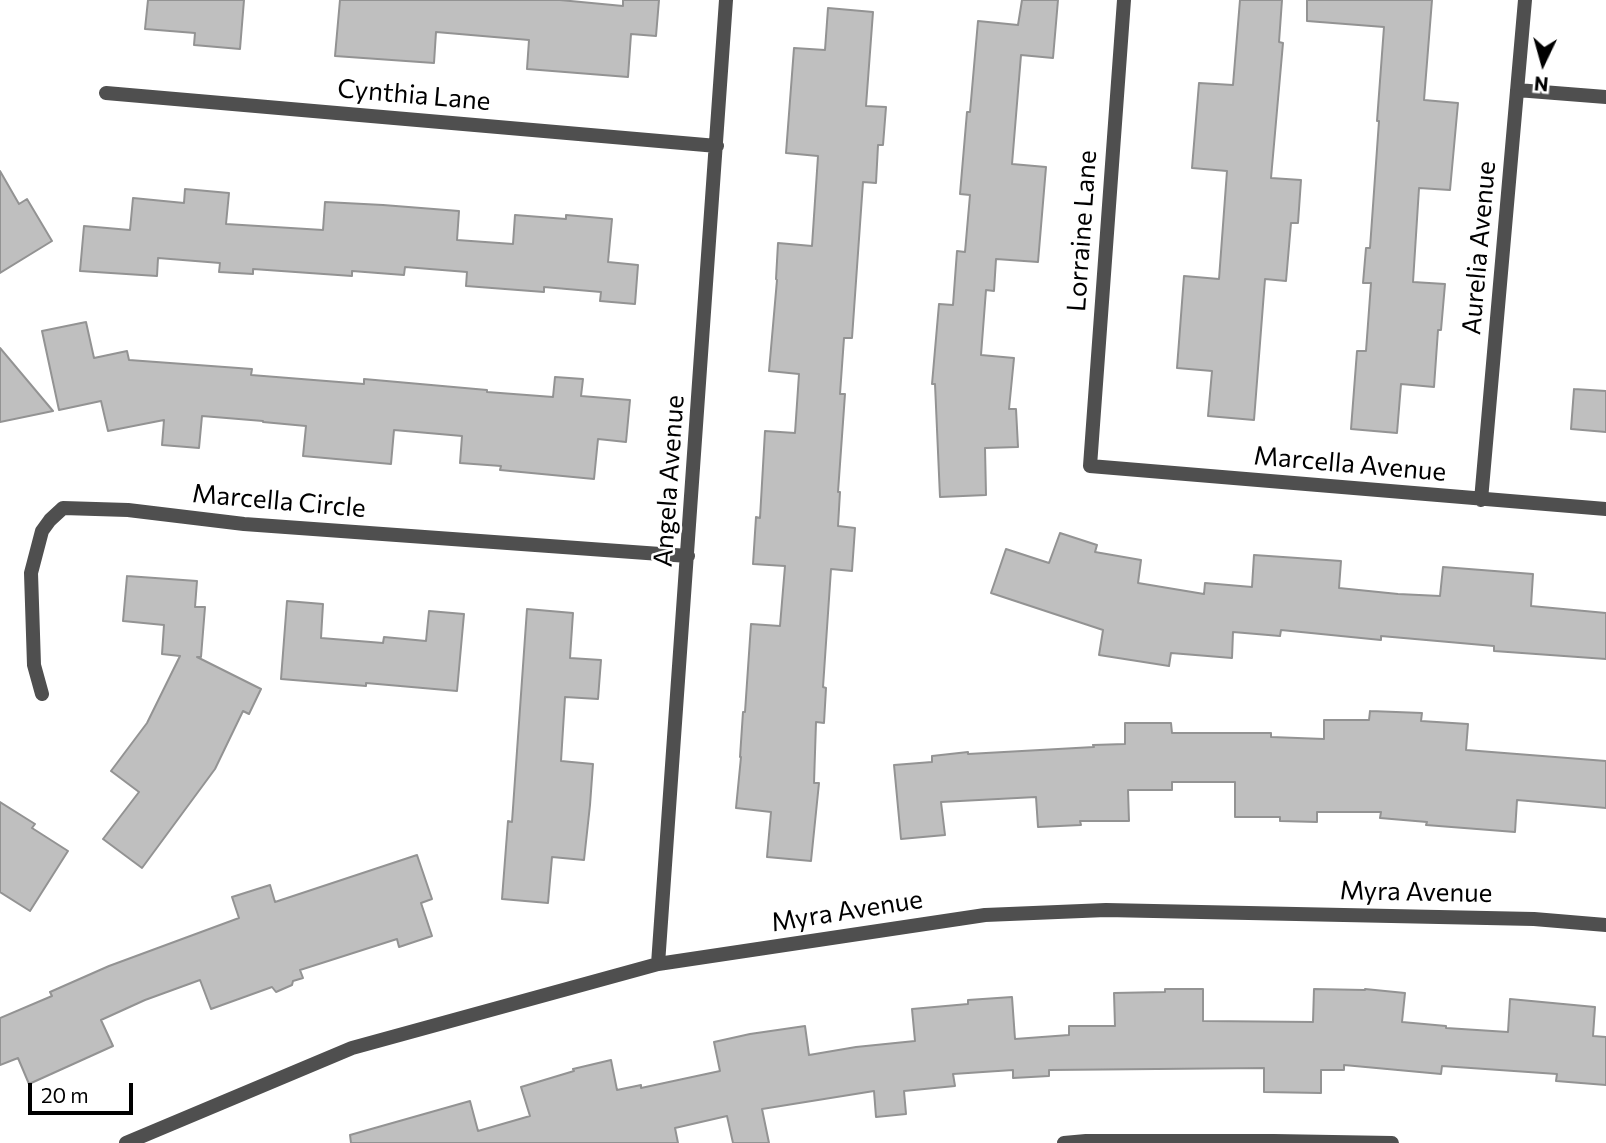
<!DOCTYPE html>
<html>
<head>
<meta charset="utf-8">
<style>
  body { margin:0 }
  #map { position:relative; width:1606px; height:1143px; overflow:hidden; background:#fff; font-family:Commissioner,sans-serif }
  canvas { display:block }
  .north { position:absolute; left:1508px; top:28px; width:70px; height:70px; -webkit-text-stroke:5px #fff; paint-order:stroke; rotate:185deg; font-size:19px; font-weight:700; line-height:28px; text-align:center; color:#000 }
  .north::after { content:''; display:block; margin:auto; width:24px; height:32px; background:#000; clip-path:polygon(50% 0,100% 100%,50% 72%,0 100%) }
  .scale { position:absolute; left:28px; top:1083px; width:105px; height:32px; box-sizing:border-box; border:4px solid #000; border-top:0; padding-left:9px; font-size:21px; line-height:24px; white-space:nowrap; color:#000; -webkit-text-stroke:5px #fff; paint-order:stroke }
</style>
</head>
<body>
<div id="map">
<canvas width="1606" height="1143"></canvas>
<div class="north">N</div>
<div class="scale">20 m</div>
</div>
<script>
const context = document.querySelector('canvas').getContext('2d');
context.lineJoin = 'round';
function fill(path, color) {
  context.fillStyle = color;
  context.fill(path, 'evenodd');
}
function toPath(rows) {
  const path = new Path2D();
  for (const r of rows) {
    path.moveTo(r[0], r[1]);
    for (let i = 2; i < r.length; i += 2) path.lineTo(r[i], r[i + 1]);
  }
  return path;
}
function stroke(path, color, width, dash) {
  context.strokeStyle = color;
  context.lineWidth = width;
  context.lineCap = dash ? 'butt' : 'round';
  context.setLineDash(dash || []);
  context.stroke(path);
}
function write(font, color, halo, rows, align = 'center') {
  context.font = font + ' Commissioner,sans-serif';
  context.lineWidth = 5;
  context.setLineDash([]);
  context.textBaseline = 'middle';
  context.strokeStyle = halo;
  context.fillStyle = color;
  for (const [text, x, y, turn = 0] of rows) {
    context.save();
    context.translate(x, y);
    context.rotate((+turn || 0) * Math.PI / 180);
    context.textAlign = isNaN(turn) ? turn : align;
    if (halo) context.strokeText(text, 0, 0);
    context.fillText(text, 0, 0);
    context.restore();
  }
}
const building = toPath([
  [148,0,244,0,240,49,194,45,195,33,145,29,148,0],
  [340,0,560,0,623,6,623,0,659,0,656,36,631,34,628,77,527,69,529,40,436,32,434,63,335,56,340,0],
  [1022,0,1058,0,1053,58,1021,55,1012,164,1046,167,1038,262,996,259,994,291,986,290,981,355,1014,358,1009,409,1016,409,1018,447,985,448,986,495,940,497,935,384,932,384,939,304,953,305,957,251,965,252,970,195,960,194,967,112,970,112,978,21,1018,25,1022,0],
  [1240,0,1282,0,1279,42,1283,43,1271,178,1301,180,1298,223,1291,223,1286,281,1265,279,1254,420,1208,416,1212,371,1177,368,1184,276,1219,279,1227,171,1192,168,1199,83,1233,85,1240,0],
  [1307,0,1432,0,1424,100,1458,103,1450,190,1419,188,1413,282,1445,284,1441,330,1438,330,1434,387,1401,384,1397,433,1351,429,1357,351,1366,351,1371,283,1363,283,1366,248,1370,248,1379,121,1377,121,1384,27,1307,21,1307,0],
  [828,8,873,12,866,106,886,107,883,145,878,145,876,183,863,182,852,338,844,338,840,394,845,394,838,492,840,492,838,526,855,528,852,571,831,569,823,687,826,688,824,723,816,722,814,783,819,783,811,861,767,857,771,812,736,808,741,757,740,757,743,712,745,712,751,624,780,626,785,566,753,564,756,517,760,518,765,431,795,433,799,374,769,371,777,280,776,279,778,243,812,246,818,156,786,153,794,48,825,50,828,8],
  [0,171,19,204,27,199,52,241,0,273,0,171],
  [185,189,229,193,226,224,323,230,325,202,383,205,459,211,457,240,513,244,515,215,566,219,566,215,612,219,608,262,638,265,635,304,600,301,601,292,544,287,544,292,466,286,467,272,405,267,404,275,352,271,352,276,253,269,253,274,219,272,220,263,158,258,157,276,80,271,84,226,130,230,133,198,184,203,185,189],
  [86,322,94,358,127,351,129,360,252,369,251,375,364,384,364,379,487,390,487,392,553,397,555,377,583,379,581,396,630,400,626,442,598,439,594,479,500,470,501,466,460,463,462,436,394,430,391,464,303,456,306,426,263,422,263,421,202,416,199,448,162,445,164,420,108,431,101,401,59,410,42,331,86,322],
  [0,348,53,411,0,422,0,348],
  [1574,389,1606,391,1606,432,1571,429,1574,389],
  [1060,533,1097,545,1095,552,1141,560,1138,583,1204,594,1205,583,1252,587,1254,555,1341,561,1339,588,1398,594,1440,596,1443,567,1533,574,1531,606,1606,613,1606,659,1494,651,1494,646,1381,636,1381,640,1281,630,1280,636,1233,632,1232,658,1171,653,1169,666,1099,655,1103,630,991,593,1006,549,1049,563,1060,533],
  [127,576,197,581,195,607,205,607,201,657,197,657,261,689,249,714,243,711,215,769,142,868,103,839,139,792,111,771,147,723,180,656,162,654,164,625,123,621,127,576],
  [287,601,323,604,321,638,383,643,384,637,426,641,429,611,464,614,457,691,366,683,366,686,281,679,287,601],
  [527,609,573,613,570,658,601,660,598,699,565,697,561,761,593,764,590,805,584,860,552,857,548,903,502,899,508,821,512,822,527,609],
  [1370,711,1422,713,1421,721,1468,724,1466,750,1606,761,1606,808,1517,800,1515,832,1426,825,1427,822,1380,818,1381,812,1317,812,1317,822,1280,821,1280,817,1235,817,1235,782,1172,782,1172,790,1128,790,1129,821,1080,821,1081,825,1038,827,1036,797,941,802,945,835,901,839,894,765,932,762,932,756,968,752,968,754,1094,747,1093,745,1125,744,1125,723,1171,723,1172,733,1271,733,1271,737,1324,739,1324,720,1369,720,1370,711],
  [0,802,35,824,32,828,68,851,30,911,0,892,0,802],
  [417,855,432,899,421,903,432,936,399,947,397,939,300,970,303,978,293,981,292,985,276,992,272,987,211,1009,200,980,145,1000,101,1020,113,1046,29,1084,18,1058,0,1065,0,1018,52,996,50,992,109,966,239,918,232,897,270,885,275,902,417,855],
  [1165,989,1203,989,1203,1021,1313,1022,1314,989,1365,990,1365,989,1405,993,1402,1022,1446,1026,1446,1028,1508,1032,1510,999,1595,1007,1593,1036,1606,1037,1606,1085,1556,1081,1557,1074,1442,1066,1441,1074,1344,1065,1344,1070,1321,1070,1321,1093,1264,1092,1264,1068,1049,1070,1049,1076,1013,1078,1013,1070,953,1074,955,1086,904,1091,906,1114,876,1117,874,1091,762,1109,769,1143,733,1143,727,1116,675,1128,678,1143,351,1143,350,1135,470,1101,478,1131,530,1116,521,1087,574,1071,573,1069,611,1060,617,1090,641,1085,641,1088,720,1071,714,1042,750,1034,805,1026,809,1055,856,1047,915,1041,912,1009,968,1004,968,1000,1012,997,1015,1039,1069,1035,1069,1026,1115,1026,1114,993,1165,992,1165,989]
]);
const lane = toPath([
  [1064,1143,1086,1141,1274,1141,1392,1143]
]);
const street = toPath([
  [1124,0,1090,466,1606,509],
  [1517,90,1606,97],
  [106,93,717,146],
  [1481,500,1525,0],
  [42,694,34,665,31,573,42,531,50,520,63,508,128,510,244,524,688,556],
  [658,964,726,0],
  [126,1143,352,1048,658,964,985,915,1106,910,1534,919,1606,925]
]);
const streetNames = [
  ["Cynthia Lane",414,95,5],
  ["Lorraine Lane",1082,231,-86],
  ["Aurelia Avenue",1479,248,-85],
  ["Marcella Avenue",1350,464,5],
  ["Angela Avenue",669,481,-86],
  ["Marcella Circle",279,501,5],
  ["Myra Avenue",1416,892,1],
  ["Myra Avenue",847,911,-9]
];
fill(building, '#bfbfbf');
stroke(building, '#939393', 2);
stroke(lane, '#4f4f4f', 14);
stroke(street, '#4f4f4f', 14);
write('26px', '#000', '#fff', streetNames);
</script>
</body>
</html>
